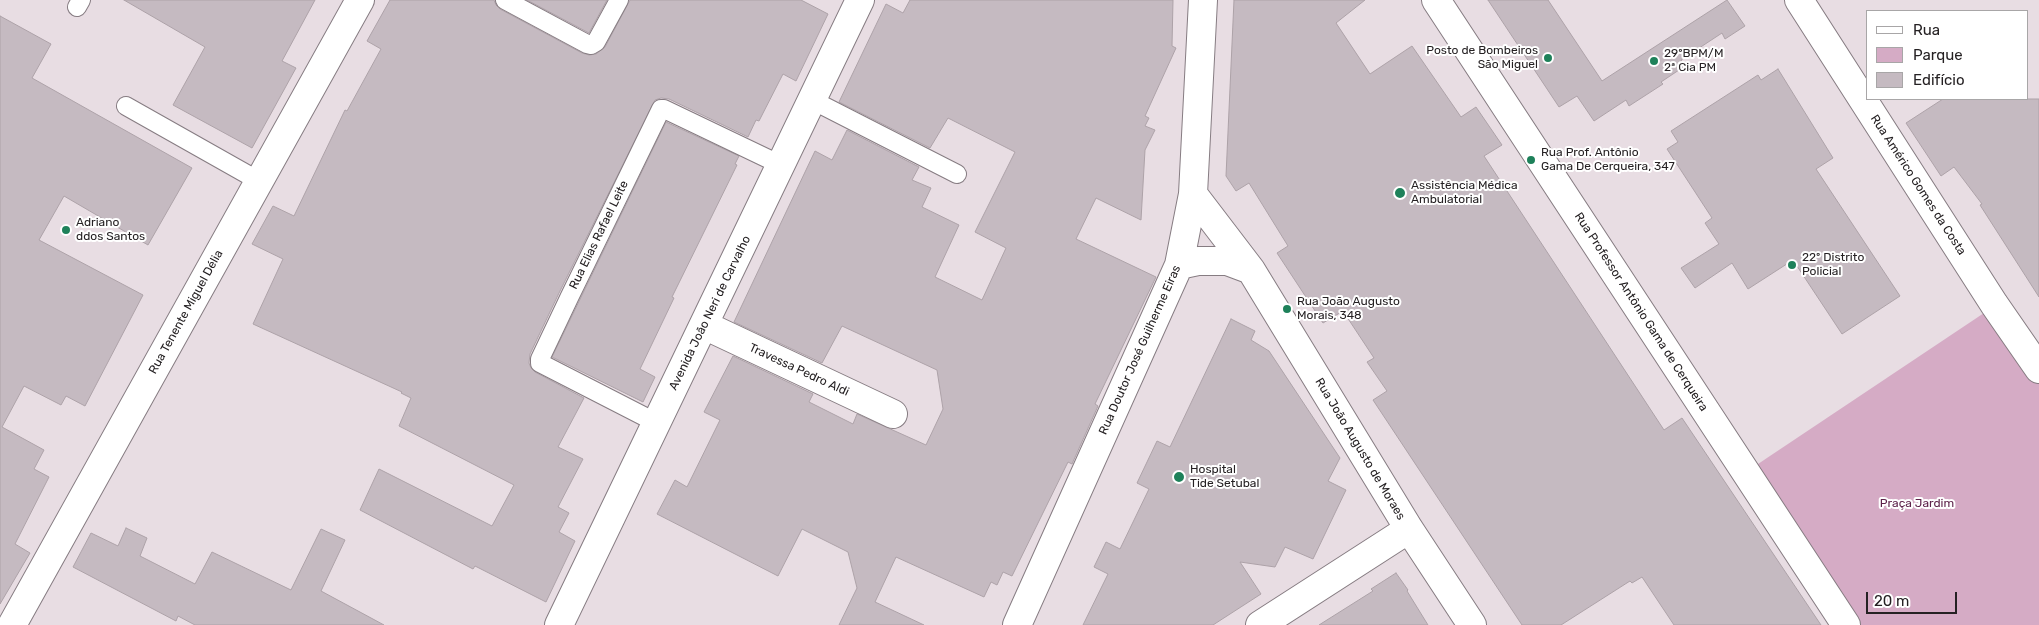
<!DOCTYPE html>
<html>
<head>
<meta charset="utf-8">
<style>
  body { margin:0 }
  #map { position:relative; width:2039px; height:625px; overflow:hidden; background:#e8dde3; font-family:Rubik,sans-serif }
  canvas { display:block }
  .legend { position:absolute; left:1866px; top:10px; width:162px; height:90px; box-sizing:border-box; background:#fff; border:1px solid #a8a6a7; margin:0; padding:6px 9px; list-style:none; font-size:15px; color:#252123 }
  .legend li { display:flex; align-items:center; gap:10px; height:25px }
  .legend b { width:25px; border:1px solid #a8a6a7 }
  .scale { position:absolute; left:1866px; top:592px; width:91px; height:22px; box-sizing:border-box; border:2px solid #252123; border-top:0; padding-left:6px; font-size:15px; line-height:18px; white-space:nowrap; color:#252123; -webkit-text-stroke:4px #fff; paint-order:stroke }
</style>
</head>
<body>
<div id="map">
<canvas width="2039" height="625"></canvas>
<ul class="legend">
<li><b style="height:6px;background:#fff"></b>Rua</li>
<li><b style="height:14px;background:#d5abc5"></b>Parque</li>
<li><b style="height:14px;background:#c5bac1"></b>Edifício</li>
</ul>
<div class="scale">20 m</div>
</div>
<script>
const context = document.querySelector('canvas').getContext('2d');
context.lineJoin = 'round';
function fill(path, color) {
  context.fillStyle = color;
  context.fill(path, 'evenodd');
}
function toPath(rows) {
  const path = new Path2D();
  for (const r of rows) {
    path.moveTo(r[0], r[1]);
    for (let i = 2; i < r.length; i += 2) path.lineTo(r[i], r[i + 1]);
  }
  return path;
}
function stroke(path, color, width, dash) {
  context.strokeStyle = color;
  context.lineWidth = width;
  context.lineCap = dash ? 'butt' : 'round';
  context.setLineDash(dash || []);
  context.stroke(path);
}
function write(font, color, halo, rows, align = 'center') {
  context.font = font + ' Rubik,sans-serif';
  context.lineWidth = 4;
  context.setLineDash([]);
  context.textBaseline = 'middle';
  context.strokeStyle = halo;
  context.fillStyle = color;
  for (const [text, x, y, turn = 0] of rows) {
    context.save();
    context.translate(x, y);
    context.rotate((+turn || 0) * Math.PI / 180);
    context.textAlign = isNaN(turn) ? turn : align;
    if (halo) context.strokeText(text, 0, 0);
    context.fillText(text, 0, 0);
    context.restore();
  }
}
const green = toPath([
  [1993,307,2039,373,2039,625,1852,625,1749,470]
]);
const building = toPath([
  [124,0,315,0,282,61,296,68,252,148,173,105,205,47,124,0],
  [390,0,494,0,496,5,500,9,582,53,589,55,596,54,605,47,630,0,801,0,828,14,796,81,783,74,759,121,756,120,748,137,669,99,661,98,655,100,559,293,530,354,529,363,531,368,535,372,584,398,558,447,583,459,558,507,569,513,559,532,575,541,546,602,475,566,473,569,360,510,379,469,492,526,514,485,399,426,411,398,401,393,402,392,253,324,283,259,252,244,273,206,294,216,345,110,347,111,381,49,367,41,390,0],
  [527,0,607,0,589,33,527,0],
  [910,0,1173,0,1172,46,1176,48,1145,116,1149,118,1145,126,1155,130,1145,150,1141,220,1096,198,1076,239,1156,277,1095,404,1098,406,1072,464,1068,462,1012,576,1003,572,997,585,991,582,984,597,896,557,875,602,924,625,839,625,857,588,848,552,802,529,778,576,657,514,675,480,687,487,720,420,704,412,733,356,813,394,809,402,853,424,857,414,926,445,943,409,937,370,842,326,822,363,734,322,815,151,832,160,847,130,919,167,912,180,931,188,922,207,959,225,935,277,982,300,1006,248,975,232,1015,152,948,118,930,148,839,102,886,4,903,13,910,0],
  [1234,0,1365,0,1336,23,1370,74,1412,46,1461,117,1476,107,1502,145,1484,156,1664,430,1682,418,1821,625,1674,625,1642,577,1632,583,1630,581,1561,625,1522,625,1373,400,1387,391,1367,362,1374,358,1343,311,1323,323,1277,253,1288,246,1249,183,1236,191,1226,176,1234,0],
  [1488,0,1548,0,1602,81,1727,0,1745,26,1725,39,1722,33,1681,60,1685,66,1661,82,1663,84,1629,106,1626,100,1594,121,1577,96,1559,107,1488,0],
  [0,16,51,44,32,78,192,168,148,245,64,196,39,240,143,295,85,406,66,396,61,405,24,386,2,427,44,450,34,469,49,477,15,544,30,553,0,604,0,16],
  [1778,69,1833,158,1816,169,1900,296,1842,334,1793,260,1748,289,1732,263,1695,288,1681,268,1719,244,1705,223,1712,218,1667,149,1678,142,1671,131,1758,75,1761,80,1778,69],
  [1943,99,2039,99,2039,297,1980,205,1982,204,1954,167,1941,176,1906,123,1943,99],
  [666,122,739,156,735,164,737,165,672,297,674,298,640,369,655,377,643,402,552,357,666,122],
  [1231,319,1255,331,1251,340,1269,351,1340,458,1328,481,1346,490,1313,559,1285,547,1275,567,1240,562,1261,594,1213,625,1083,625,1108,574,1094,567,1106,542,1120,549,1149,489,1137,483,1157,441,1170,447,1231,319],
  [126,528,147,538,140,556,195,584,212,552,291,590,321,529,345,540,321,591,384,625,195,625,178,616,176,621,73,567,91,533,118,546,126,528],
  [1396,573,1408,590,1407,591,1428,625,1319,625,1373,591,1371,589,1396,573]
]);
const service = toPath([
  [505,0,587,44,591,45,596,42,619,0],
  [77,7,81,0],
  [812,100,957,174],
  [126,106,259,181],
  [657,423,540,363,540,359,569,298,661,109,664,109,781,165]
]);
const minor = toPath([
  [1436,0,1846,625],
  [1799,0,1994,304,2039,369],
  [1193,194,1251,270,1409,529,1472,625],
  [1179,265,1198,261,1227,261,1251,270],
  [704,325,893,414],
  [12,625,360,0],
  [559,625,860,0],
  [1017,625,1179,265,1193,194,1203,0],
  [1260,625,1409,529]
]);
const markers = [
  [1548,58,5,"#1e815a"],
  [1654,61,5,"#1e815a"],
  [1531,160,5,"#1e815a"],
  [1400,193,6,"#1e815a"],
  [66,230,5,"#1e815a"],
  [1792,265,5,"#1e815a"],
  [1287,309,5,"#1e815a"],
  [1179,477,6,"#1e815a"]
];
const poiNames = [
  ["Posto de Bombeiros",1538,51,"right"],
  ["São Miguel",1538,65,"right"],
  ["29ºBPM/M",1664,54],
  ["2ª Cia PM",1664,68],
  ["Rua Prof. Antônio",1541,153],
  ["Gama De Cerqueira, 347",1541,167],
  ["Assistência Médica",1411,186],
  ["Ambulatorial",1411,200],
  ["Adriano",76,223],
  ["ddos Santos",76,237],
  ["22º Distrito",1802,258],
  ["Policial",1802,272],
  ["Rua João Augusto",1297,302],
  ["Morais, 348",1297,316],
  ["Hospital",1190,470],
  ["Tide Setubal",1190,484]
];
const streetNames = [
  ["Rua Américo Gomes da Costa",1918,185,57],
  ["Rua Elias Rafael Leite",599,235,-64],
  ["Rua Tenente Miguel Délia",186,312,-61],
  ["Rua Professor Antônio Gama de Cerqueira",1641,312,57],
  ["Avenida João Neri de Carvalho",710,313,-64],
  ["Rua Doutor José Guilherme Eiras",1140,350,-66],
  ["Travessa Pedro Aldi",799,370,25],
  ["Rua João Augusto de Moraes",1360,449,59]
];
const parkNames = [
  ["Praça Jardim",1917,504]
];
fill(green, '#d5abc5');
fill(building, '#c5bac1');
stroke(building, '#ada2a8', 1);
stroke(service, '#867c82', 20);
stroke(minor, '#867c82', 30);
stroke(service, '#fff', 18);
stroke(minor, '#fff', 28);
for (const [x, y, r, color] of markers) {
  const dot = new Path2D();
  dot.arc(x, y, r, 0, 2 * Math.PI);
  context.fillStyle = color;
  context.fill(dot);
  stroke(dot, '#fff', 2);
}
write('12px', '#252123', '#fff', poiNames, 'left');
write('12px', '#252123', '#fff', streetNames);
write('12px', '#5d224a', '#fff', parkNames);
</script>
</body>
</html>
